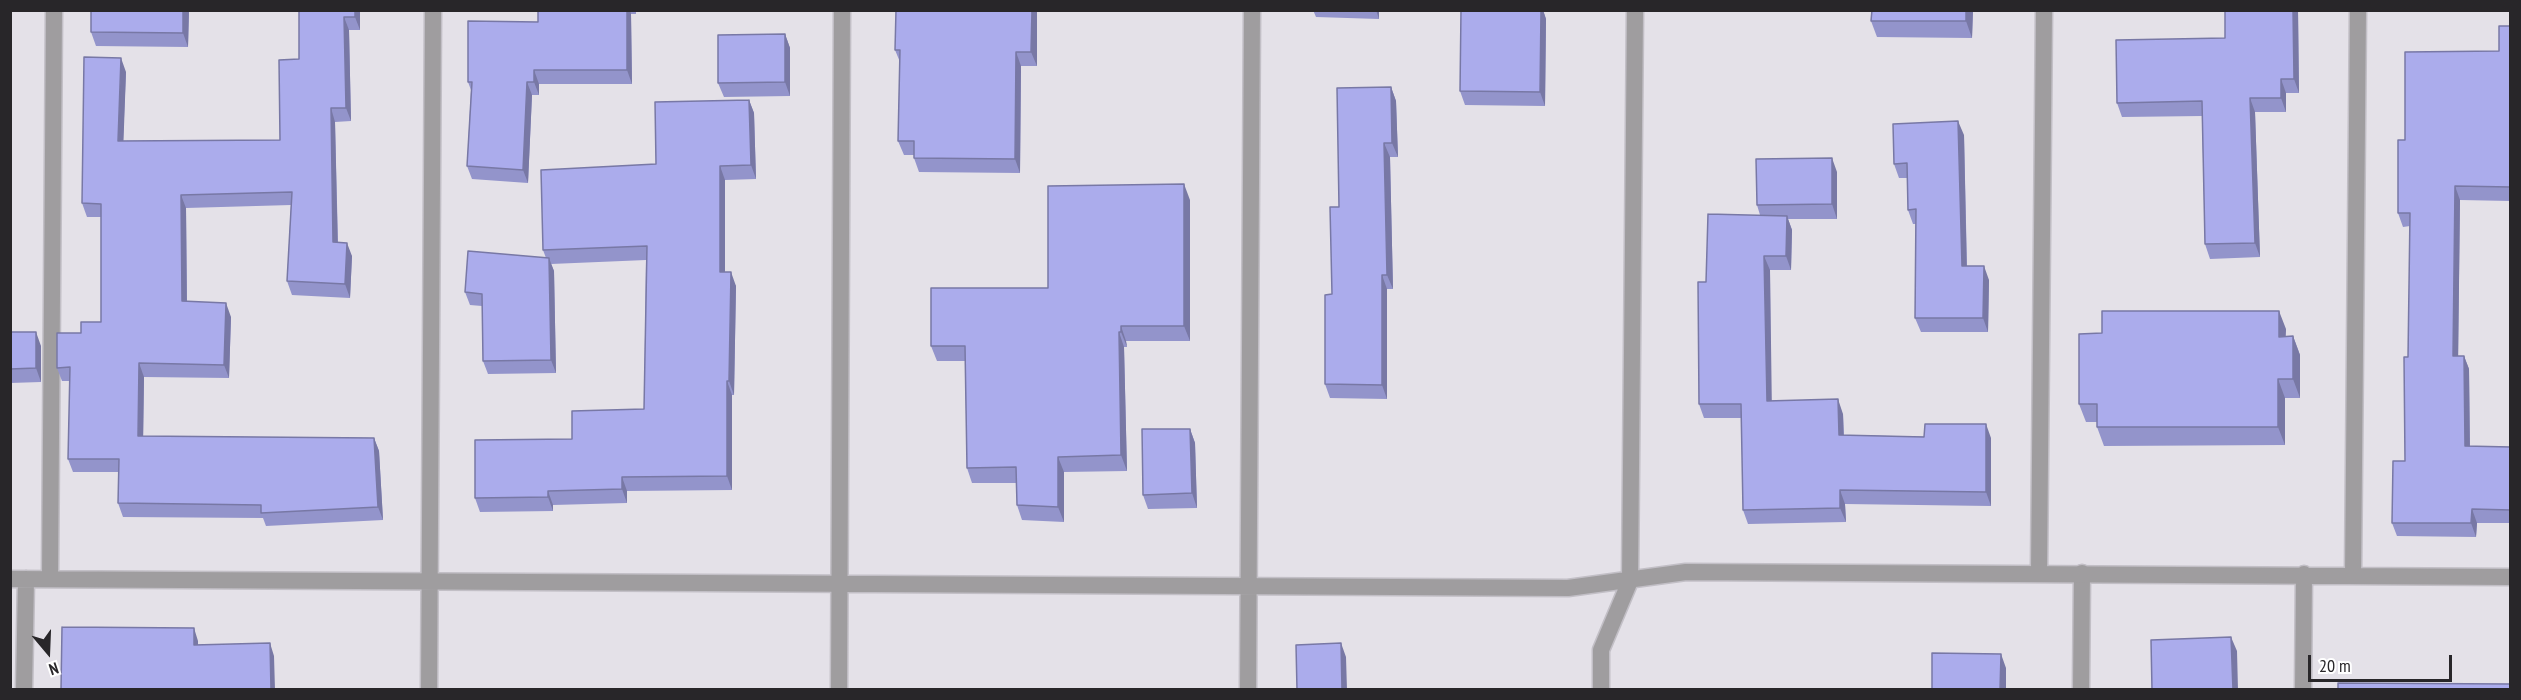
<!DOCTYPE html>
<html>
<head>
<meta charset="utf-8">
<style>
  body { margin:0 }
  #map { position:relative; width:2521px; height:700px; overflow:hidden; background:#e4e1e8; font-family:"PT Sans Narrow",sans-serif }
  canvas { display:block }
  .frame { position:absolute; inset:0; border:12px solid #282629; pointer-events:none }
  .north { position:absolute; left:18px; top:622px; width:60px; height:60px; -webkit-text-stroke:4px #fff; paint-order:stroke; rotate:161deg; font-size:16px; font-weight:700; line-height:24px; text-align:center; color:#282629 }
  .north::after { content:''; display:block; margin:auto; width:21px; height:27px; background:#282629; clip-path:polygon(50% 0,100% 100%,50% 72%,0 100%) }
  .scale { position:absolute; left:2308px; top:655px; width:144px; height:27px; box-sizing:border-box; border:3px solid #282629; border-top:0; padding-left:8px; font-size:18px; line-height:21px; white-space:nowrap; color:#282629; -webkit-text-stroke:4px #fff; paint-order:stroke }
</style>
</head>
<body>
<div id="map">
<canvas width="2521" height="700"></canvas>
<div class="frame"></div>
<div class="north">N</div>
<div class="scale">20 m</div>
</div>
<script>
const context = document.querySelector('canvas').getContext('2d');
context.lineJoin = 'round';
function toPath(rows) {
  const path = new Path2D();
  for (const r of rows) {
    path.moveTo(r[0], r[1]);
    for (let i = 2; i < r.length; i += 2) path.lineTo(r[i], r[i + 1]);
  }
  return path;
}
function stroke(path, color, width, dash) {
  context.strokeStyle = color;
  context.lineWidth = width;
  context.lineCap = dash ? 'butt' : 'round';
  context.setLineDash(dash || []);
  context.stroke(path);
}
function fill(path, color) {
  context.fillStyle = color;
  context.fill(path, 'evenodd');
}
const service = toPath([
  [2081,690,2082,573]
]);
const minor = toPath([
  [2039,572,2044,10],
  [2353,575,2358,10],
  [50,578,54,10],
  [10,579,1568,588,1686,572,2510,577],
  [24,690,26,579],
  [429,690,433,10],
  [839,690,842,10],
  [1248,690,1252,10],
  [1601,690,1601,650,1630,581,1635,10],
  [2303,690,2304,574]
]);
const wall = toPath([
  [91,10,189,10,188,47,96,46,91,32],
  [299,10,360,10,360,30,349,30,351,121,335,122,338,243,352,256,350,298,292,295,287,281,291,205,186,208,187,302,231,317,229,378,144,377,143,436,374,438,379,451,383,520,266,526,263,518,123,517,118,503,119,472,73,472,68,459,70,381,62,381,57,368,81,333,101,322,101,217,87,217,82,203,126,72,123,141,280,140,299,59],
  [538,10,636,10,636,14,631,14,632,84,539,84,539,95,532,95,528,183,472,179,467,166,471,90,468,82,538,22],
  [1037,10,1037,66,1021,66,1020,173,919,172,914,158,914,155,904,155,898,141,900,62,895,50],
  [1313,10,1379,10,1379,19,1316,17],
  [1461,10,1543,10,1546,19,1545,106,1465,105,1460,91],
  [1872,10,1973,10,1972,38,1877,37,1871,21],
  [2298,10,2299,93,2286,93,2286,112,2255,112,2260,257,2210,259,2205,244,2202,116,2122,117,2117,103,2225,38],
  [2511,26,2511,201,2460,200,2458,356,2464,356,2469,369,2470,446,2511,447,2511,523,2477,523,2476,537,2397,536,2392,523,2405,461,2408,357,2410,226,2403,227,2398,213,2405,140,2499,51],
  [785,34,790,48,790,96,724,97,718,83],
  [1391,87,1396,101,1398,157,1390,157,1393,289,1387,289,1387,399,1330,398,1325,384,1339,207],
  [749,100,754,113,756,179,725,180,725,272,736,286,734,395,732,395,732,490,627,491,627,503,553,505,553,511,480,512,475,498,572,439,644,409,646,260,551,264,554,271,556,373,488,374,483,361,482,306,470,305,465,292,546,258,543,250,656,164],
  [1964,135,1967,266,1989,280,1988,332,1921,332,1915,318,1916,224,1913,224,1908,210,1907,178,1899,178,1894,164],
  [1837,172,1837,219,1788,219,1792,230,1791,270,1770,270,1771,401,1843,414,1844,435,1991,438,1991,506,1845,504,1846,522,1748,524,1743,510,1742,418,1704,418,1699,404,1706,282,1760,215,1757,205],
  [1190,200,1190,341,1126,341,1127,347,1124,347,1127,471,1064,472,1064,522,1022,520,1017,505,1017,483,972,483,967,468,965,361,937,361,931,346,1048,288],
  [2286,329,2285,336,2293,336,2300,355,2300,398,2285,398,2285,445,2104,446,2097,427,2097,422,2086,422,2079,404],
  [10,332,41,346,41,382,10,383],
  [1190,429,1195,443,1197,508,1148,509,1143,495]
]);
const shadedWall = toPath([
  [183,10,189,10,188,47,183,33],
  [355,10,360,10,360,30,355,17],
  [627,10,630,10,631,14,632,84,627,70],
  [1032,10,1037,10,1037,66,1031,52],
  [1376,10,1379,10,1379,19],
  [1541,10,1543,10,1546,19,1545,106,1540,92],
  [1966,10,1973,10,1972,38,1966,21],
  [2293,10,2298,10,2299,93,2294,79],
  [344,17,349,30,351,121,346,108],
  [785,34,790,48,790,96,785,82],
  [1016,52,1021,66,1020,173,1015,159],
  [121,58,126,72,123,154,118,141],
  [534,70,539,84,539,95,534,82],
  [2281,79,2286,93,2286,112,2281,98],
  [527,82,532,95,528,183,523,170],
  [1391,87,1396,101,1398,157,1392,143],
  [2250,98,2255,112,2260,257,2255,243],
  [749,100,754,113,756,179,751,165],
  [331,108,335,122,338,256,333,242],
  [1958,121,1964,135,1967,280,1962,266],
  [1384,143,1390,157,1393,289,1387,275],
  [1832,158,1837,172,1837,219,1832,204],
  [720,166,725,180,725,285,720,272],
  [1184,184,1190,200,1190,341,1184,326],
  [2455,186,2460,200,2458,369,2453,356],
  [181,195,186,208,187,315,182,301],
  [1787,216,1792,230,1791,270,1786,256],
  [347,243,352,256,350,298,345,284],
  [1764,256,1770,270,1772,416,1767,401],
  [549,258,554,271,556,373,551,360],
  [1984,266,1989,280,1988,332,1983,318],
  [731,272,736,286,734,395,729,381],
  [1382,275,1387,289,1387,399,1382,385],
  [226,303,231,317,229,378,224,365],
  [2279,311,2286,329,2285,355,2279,337],
  [1121,326,1126,341,1127,347,1121,332],
  [36,332,41,346,41,382,36,368],
  [1119,332,1124,347,1127,471,1121,455],
  [2293,336,2300,355,2300,398,2293,379],
  [2464,356,2469,369,2470,460,2465,446],
  [139,363,144,377,143,449,138,436],
  [2278,379,2285,398,2285,445,2278,427],
  [727,381,732,395,732,490,727,476],
  [1838,399,1843,414,1844,449,1839,435],
  [1986,424,1991,438,1991,506,1986,492],
  [1190,429,1195,443,1197,508,1192,493],
  [374,438,379,451,383,520,378,507],
  [1058,457,1064,472,1064,522,1058,507],
  [622,477,627,491,627,503,622,489],
  [1840,490,1845,504,1846,522,1840,508],
  [548,491,553,505,553,511,548,497],
  [2472,509,2477,523,2476,537,2471,523],
  [194,628,198,641,198,658,194,645],
  [2231,637,2237,651,2238,690,2233,690],
  [270,643,274,656,275,690,271,690],
  [1341,643,1346,657,1347,690,1342,690],
  [2001,654,2006,668,2006,690,2000,690]
]);
const building = toPath([
  [91,10,183,10,183,33,91,32,91,10],
  [299,10,355,10,355,17,344,17,346,108,331,108,333,242,347,243,345,284,287,281,292,192,181,195,182,301,226,303,224,365,139,363,138,436,374,438,378,507,261,513,261,505,118,503,119,459,68,459,70,367,57,368,57,333,81,333,81,322,101,322,101,204,82,203,84,57,121,58,118,141,280,140,279,60,299,59,299,10],
  [538,10,627,10,627,70,534,70,534,82,527,82,523,170,467,166,472,82,468,82,468,21,538,22,538,10],
  [896,10,1032,10,1031,52,1016,52,1015,159,914,158,914,141,898,141,900,50,895,50,896,10],
  [1461,10,1541,10,1540,92,1460,91,1461,10],
  [1872,10,1966,10,1966,21,1871,21,1872,10],
  [2225,10,2293,10,2294,79,2281,79,2281,98,2250,98,2255,243,2205,244,2202,101,2117,103,2116,40,2225,38,2225,10],
  [2499,26,2511,26,2511,187,2455,186,2453,356,2464,356,2465,446,2511,447,2511,510,2472,509,2471,523,2392,523,2393,461,2405,461,2404,357,2408,357,2410,213,2398,213,2398,140,2405,140,2405,52,2499,51,2499,26],
  [785,34,785,82,718,83,718,35,785,34],
  [1391,87,1392,143,1384,143,1387,275,1382,275,1382,385,1325,384,1325,295,1332,294,1330,207,1339,207,1337,88,1391,87],
  [749,100,751,165,720,166,720,272,731,272,729,381,727,381,727,476,622,477,622,489,548,491,548,497,475,498,475,440,572,439,572,411,644,409,647,246,543,250,541,170,656,164,655,102,749,100],
  [1958,121,1962,266,1984,266,1983,318,1915,318,1916,209,1908,210,1907,163,1894,164,1893,124,1958,121],
  [1832,158,1832,204,1757,205,1756,159,1832,158],
  [1184,184,1184,326,1121,326,1121,332,1119,332,1121,455,1058,457,1058,507,1017,505,1016,467,967,468,965,346,931,346,931,288,1048,288,1048,186,1184,184],
  [1708,214,1787,216,1786,256,1764,256,1767,401,1838,399,1839,435,1924,437,1925,424,1986,424,1986,492,1840,490,1840,508,1743,510,1741,404,1699,404,1698,282,1706,282,1708,214],
  [468,251,549,258,551,360,483,361,482,294,465,292,468,251],
  [2102,311,2279,311,2279,337,2293,336,2293,379,2278,379,2278,427,2097,427,2097,404,2079,404,2079,334,2102,333,2102,311],
  [10,332,36,332,36,368,10,369,10,332],
  [1142,429,1190,429,1192,493,1143,495,1142,429],
  [62,627,194,628,194,645,270,643,271,690,61,690,62,627],
  [2231,637,2233,690,2152,690,2151,640,2231,637],
  [1341,643,1342,690,1297,690,1296,645,1341,643],
  [1932,653,2001,654,2000,690,1932,690,1932,653],
  [2338,683,2511,684,2511,690,2338,690,2338,683]
]);
stroke(service, '#c2bfc6', 19);
stroke(minor, '#c2bfc6', 19);
stroke(service, '#9f9d9f', 16);
stroke(minor, '#9f9d9f', 16);
fill(wall, '#9394cb');
fill(shadedWall, '#7878a5');
fill(building, '#abacec');
stroke(building, '#7878a5', 1.5);
</script>
</body>
</html>
